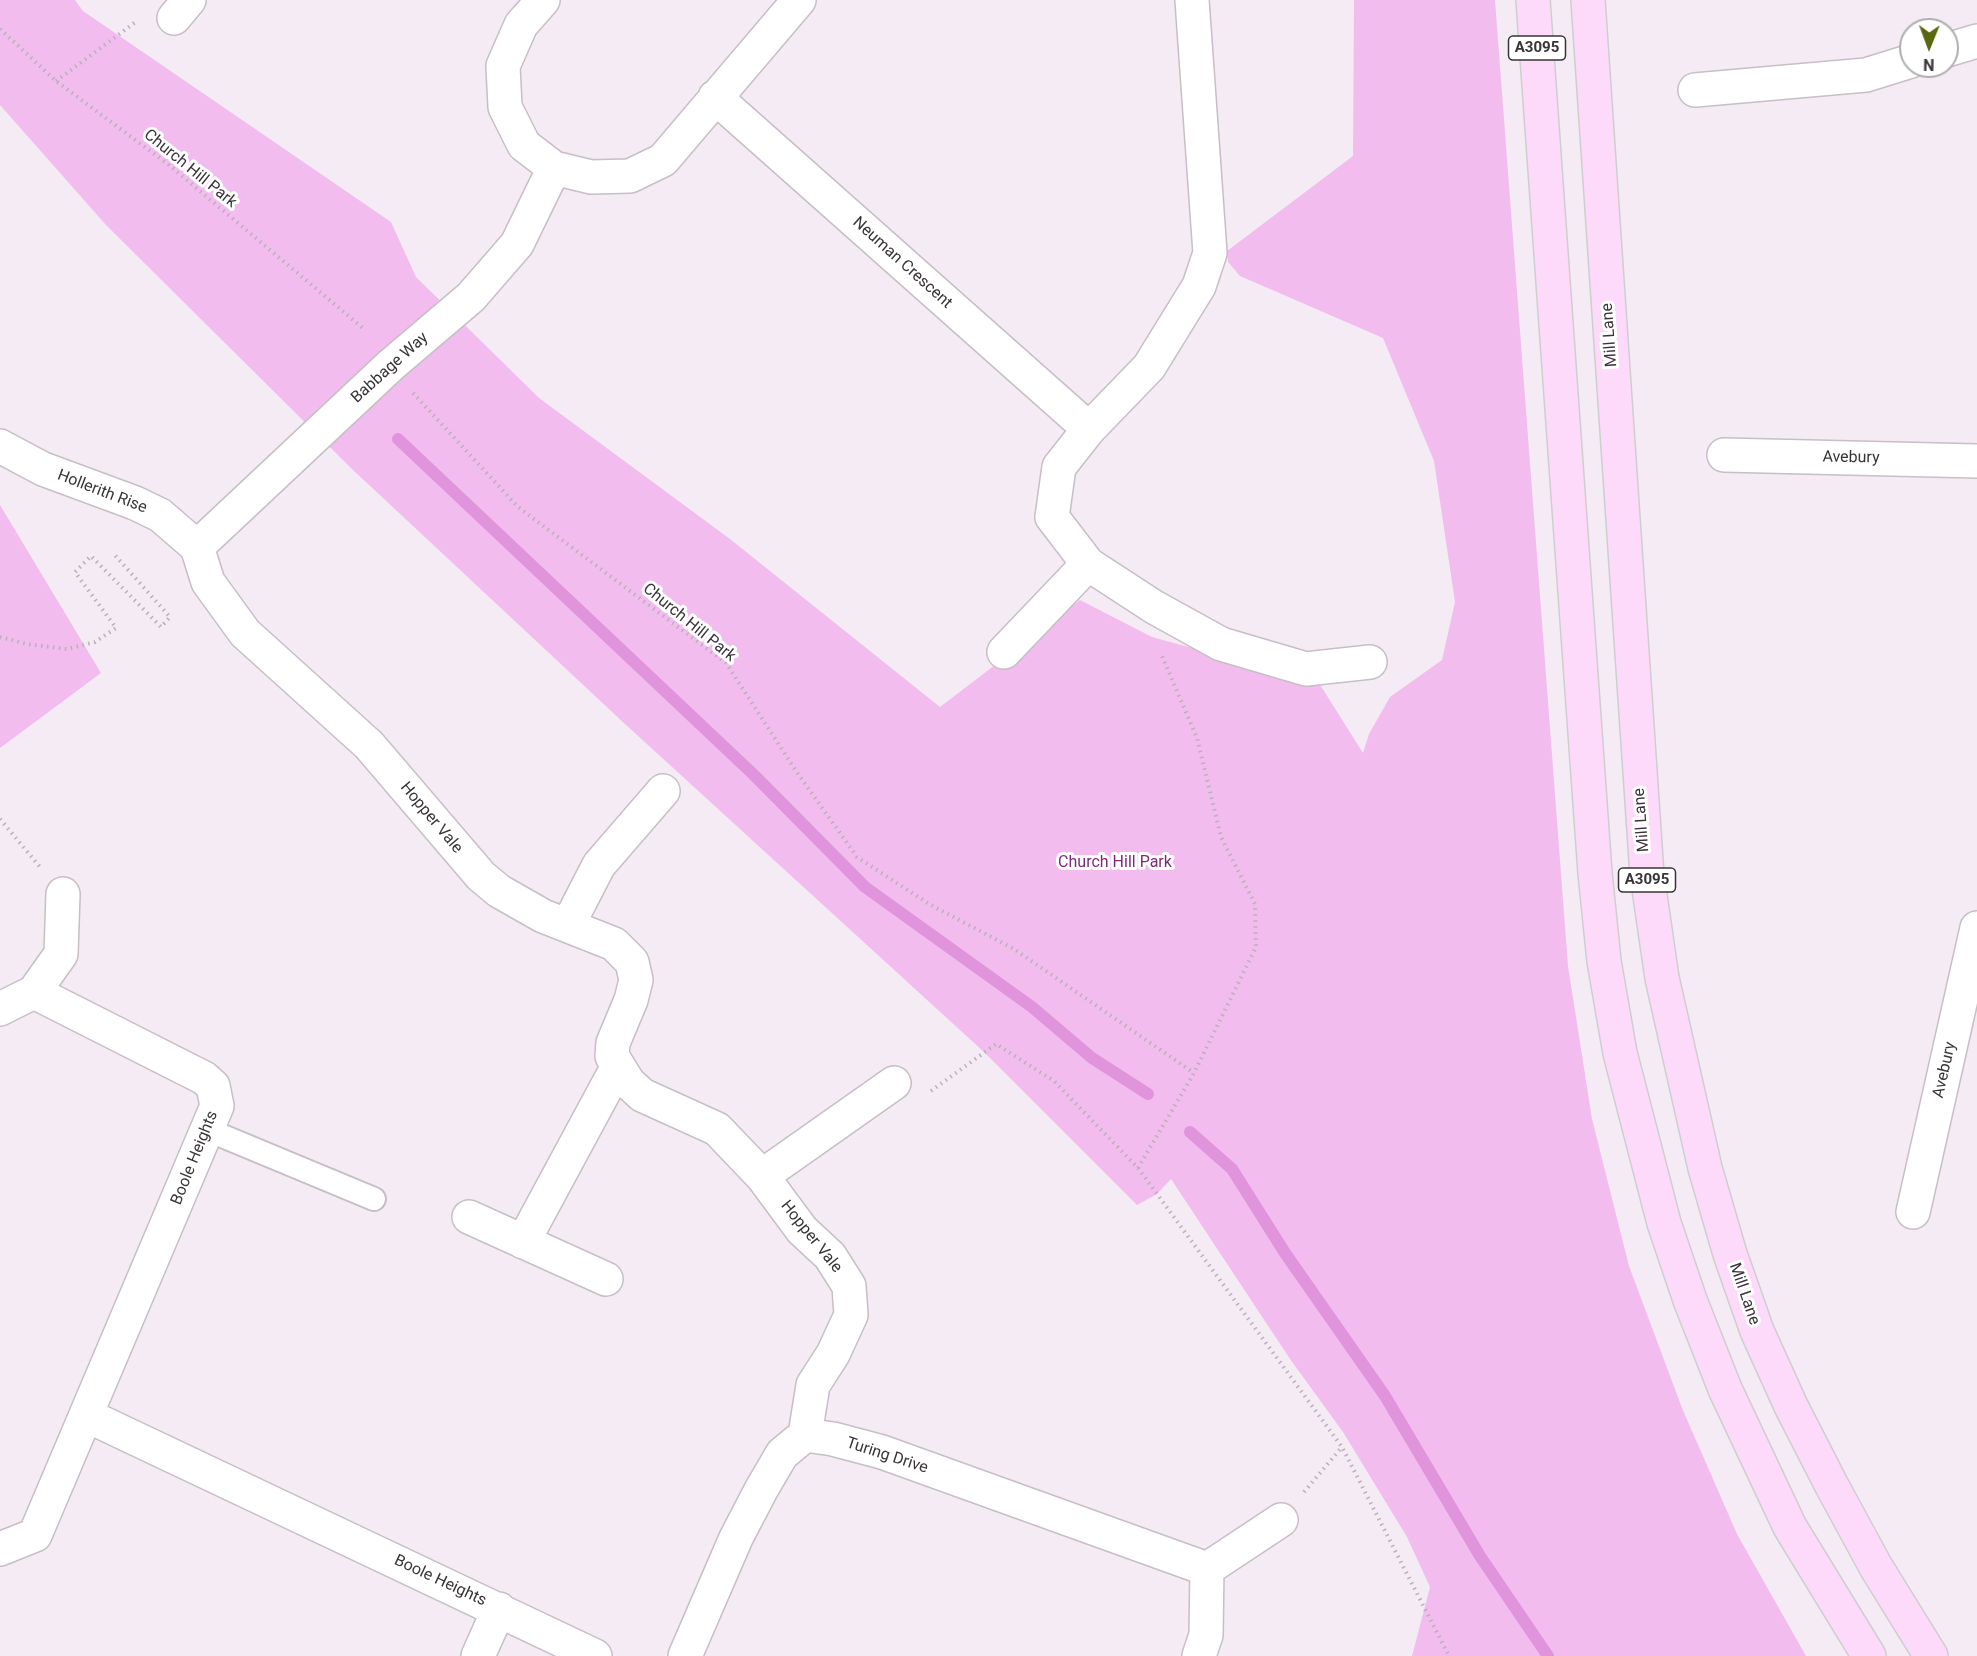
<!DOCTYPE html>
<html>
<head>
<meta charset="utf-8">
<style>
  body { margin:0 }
  #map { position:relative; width:1977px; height:1656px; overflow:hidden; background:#f5ebf4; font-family:Roboto,sans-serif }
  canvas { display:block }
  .north { position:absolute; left:1899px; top:18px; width:60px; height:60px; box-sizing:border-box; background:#fff; border:2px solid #afaeaf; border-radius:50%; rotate:181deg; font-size:16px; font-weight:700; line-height:24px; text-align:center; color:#383438 }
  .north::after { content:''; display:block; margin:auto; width:21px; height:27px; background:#59670f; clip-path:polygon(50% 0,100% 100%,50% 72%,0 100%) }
</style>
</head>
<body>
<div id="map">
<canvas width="1977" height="1656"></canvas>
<div class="north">N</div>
</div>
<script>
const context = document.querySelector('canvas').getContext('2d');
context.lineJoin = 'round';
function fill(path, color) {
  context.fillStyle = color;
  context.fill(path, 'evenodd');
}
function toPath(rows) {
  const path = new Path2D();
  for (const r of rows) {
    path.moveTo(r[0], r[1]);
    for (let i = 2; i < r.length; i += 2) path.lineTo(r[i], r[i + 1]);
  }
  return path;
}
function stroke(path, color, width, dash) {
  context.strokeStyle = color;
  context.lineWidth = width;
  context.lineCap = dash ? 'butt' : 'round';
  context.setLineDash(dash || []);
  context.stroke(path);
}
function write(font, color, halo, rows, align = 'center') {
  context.font = font + ' Roboto,sans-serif';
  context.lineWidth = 6;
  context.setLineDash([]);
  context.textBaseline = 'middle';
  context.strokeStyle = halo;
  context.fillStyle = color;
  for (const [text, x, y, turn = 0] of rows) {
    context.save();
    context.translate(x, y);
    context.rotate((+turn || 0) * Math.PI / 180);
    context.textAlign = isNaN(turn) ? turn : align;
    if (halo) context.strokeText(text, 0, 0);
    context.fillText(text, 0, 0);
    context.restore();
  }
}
const green = toPath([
  [0,0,75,0,83,11,391,222,416,277,539,398,730,539,940,707,1080,600,1152,637,1319,683,1363,753,1369,734,1390,697,1442,660,1455,602,1434,461,1383,338,1240,276,1228,262,1227,251,1353,156,1354,0,1495,0,1568,966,1592,1119,1629,1266,1682,1408,1737,1534,1806,1656,1412,1656,1430,1587,1407,1537,1343,1432,1290,1359,1171,1179,1157,1194,1137,1205,984,1052,625,724,353,470,106,225,0,105],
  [0,505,101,673,0,748]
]);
const stream = toPath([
  [398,439,754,775,865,887,1032,1007,1092,1058,1148,1094],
  [1190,1132,1232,1169,1285,1253,1385,1396,1480,1556,1548,1656]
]);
const path = toPath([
  [0,29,56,81,169,165,364,329],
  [56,81,137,21],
  [413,393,518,507,726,663,796,771,857,857,929,904,1014,949,1194,1073],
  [0,637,27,644,67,649,95,642,116,628,75,572,91,556,161,627,170,617,113,553],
  [0,819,40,867],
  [931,1091,996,1044,1054,1081,1138,1168,1342,1447,1449,1656],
  [1138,1168,1194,1073,1256,947,1255,904,1221,837,1197,738,1162,656],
  [1304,1492,1342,1447]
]);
const service = toPath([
  [208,1130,374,1199]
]);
const minor = toPath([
  [543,0,521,25,503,66,505,107,524,145,554,168,591,177,630,176,663,160,799,0],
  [174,18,189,0],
  [1947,50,1977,41],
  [1695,90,1866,75,1911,61],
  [715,97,1089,429,1149,367,1199,286,1210,253,1192,0],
  [1089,429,1059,467,1052,517,1088,564,1154,607,1221,644,1306,669,1370,662],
  [0,446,43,469,135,503,160,515,197,547],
  [1724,455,1977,461],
  [197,547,208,582,245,633,369,745,481,876,499,891,543,916,614,944,632,962,636,980,631,1000,613,1043,612,1056,628,1082,642,1095,717,1129,762,1176,802,1230,830,1256,849,1286,851,1315,833,1354,813,1385,805,1435],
  [197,547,391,365,471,297,517,244,554,168],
  [1004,652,1088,564],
  [568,925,599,865,663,791],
  [34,992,61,954,63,894],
  [0,1009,34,992,204,1078,213,1086,217,1106,35,1535,0,1549],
  [762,1176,894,1083],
  [1913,1212,1977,928],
  [469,1217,606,1279],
  [523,1242,618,1066],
  [88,1416,595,1656],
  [478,1656,499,1609],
  [685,1656,736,1538,761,1490,782,1454,805,1435,833,1439,882,1452,1207,1569],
  [1199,1656,1206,1635,1207,1569,1281,1520]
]);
const primary = toPath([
  [1533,0,1595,873,1604,961,1620,1053,1664,1223,1690,1300,1725,1389,1790,1527,1869,1656],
  [1588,0,1647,875,1662,978,1705,1168,1730,1254,1757,1331,1791,1406,1832,1486,1876,1567,1931,1656]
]);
const shields = [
  [1537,48,57],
  [1647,880,57]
];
const shieldNames = [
  ["A3095",1537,48],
  ["A3095",1647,880]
];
const streetNames = [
  ["Church Hill Park",190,169,39],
  ["Neuman Crescent",902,263,42],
  ["Mill Lane",1610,335,-94],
  ["Babbage Way",390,368,-42],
  ["Avebury",1851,458,1],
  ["Hollerith Rise",102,492,21],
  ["Church Hill Park",689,623,39],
  ["Hopper Vale",431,818,50],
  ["Mill Lane",1642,820,-94],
  ["Avebury",1945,1070,-77],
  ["Boole Heights",195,1158,-68],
  ["Hopper Vale",811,1237,51],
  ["Mill Lane",1744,1294,71],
  ["Turing Drive",887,1456,18],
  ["Boole Heights",440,1581,25]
];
const parkNames = [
  ["Church Hill Park",1115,863]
];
fill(green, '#f3bcee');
stroke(stream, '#e094db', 12);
stroke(service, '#c7bec6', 26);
stroke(minor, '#c7bec6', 36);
stroke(primary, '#cfcecf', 36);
stroke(path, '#b9b1b9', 4, [1.5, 4.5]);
stroke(service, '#fff', 22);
stroke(minor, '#fff', 33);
stroke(primary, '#fddafa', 33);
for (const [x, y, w] of shields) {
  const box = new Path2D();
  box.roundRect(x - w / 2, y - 12, w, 24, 4.5);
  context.fillStyle = '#fff';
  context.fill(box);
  stroke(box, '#383438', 1.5);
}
write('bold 15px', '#383438', null, shieldNames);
write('16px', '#383438', '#fff', streetNames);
write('16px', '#7f277d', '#fff', parkNames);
</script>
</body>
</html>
